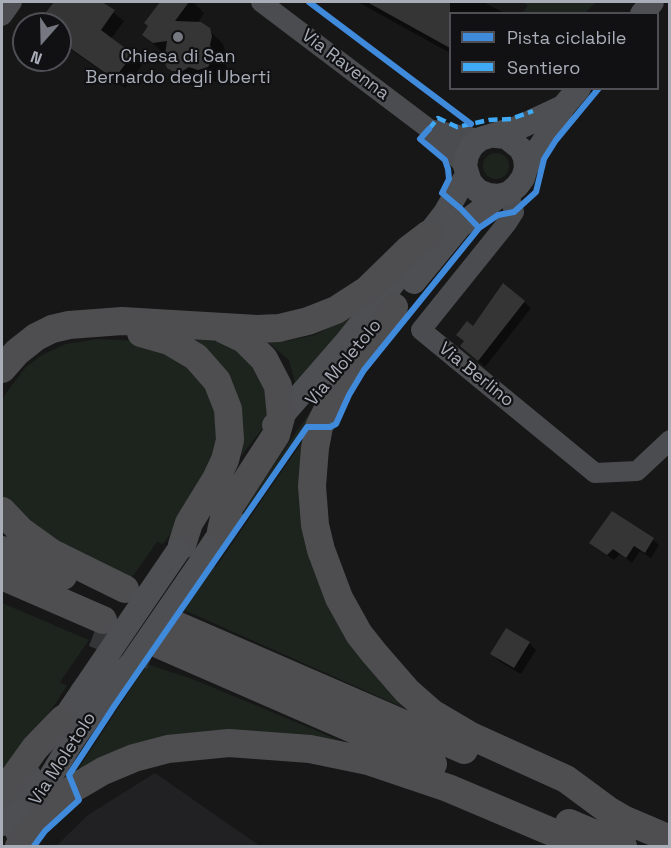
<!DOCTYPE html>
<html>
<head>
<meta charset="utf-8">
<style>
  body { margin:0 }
  #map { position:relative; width:671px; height:848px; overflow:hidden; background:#171717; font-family:"Space Grotesk",sans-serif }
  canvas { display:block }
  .frame { position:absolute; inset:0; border:3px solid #a8adb8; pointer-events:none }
  .legend { position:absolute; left:449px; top:12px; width:210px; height:78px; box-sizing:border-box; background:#111113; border:2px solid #4d4f55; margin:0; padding:8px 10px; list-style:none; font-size:18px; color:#a8adb8 }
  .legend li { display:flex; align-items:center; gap:12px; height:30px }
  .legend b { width:30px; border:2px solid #4d4f55 }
  .north { position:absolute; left:12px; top:12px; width:60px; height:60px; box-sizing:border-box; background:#111113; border:2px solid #4d4f55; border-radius:50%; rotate:200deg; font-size:16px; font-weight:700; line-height:24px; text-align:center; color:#a8adb8 }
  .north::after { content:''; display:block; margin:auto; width:21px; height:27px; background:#757880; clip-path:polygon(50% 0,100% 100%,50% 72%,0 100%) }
</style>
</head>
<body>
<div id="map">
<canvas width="671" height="848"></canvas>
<div class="frame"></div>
<ul class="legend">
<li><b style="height:8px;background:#408adc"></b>Pista ciclabile</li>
<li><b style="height:8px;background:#3fa9f5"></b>Sentiero</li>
</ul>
<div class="north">N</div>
</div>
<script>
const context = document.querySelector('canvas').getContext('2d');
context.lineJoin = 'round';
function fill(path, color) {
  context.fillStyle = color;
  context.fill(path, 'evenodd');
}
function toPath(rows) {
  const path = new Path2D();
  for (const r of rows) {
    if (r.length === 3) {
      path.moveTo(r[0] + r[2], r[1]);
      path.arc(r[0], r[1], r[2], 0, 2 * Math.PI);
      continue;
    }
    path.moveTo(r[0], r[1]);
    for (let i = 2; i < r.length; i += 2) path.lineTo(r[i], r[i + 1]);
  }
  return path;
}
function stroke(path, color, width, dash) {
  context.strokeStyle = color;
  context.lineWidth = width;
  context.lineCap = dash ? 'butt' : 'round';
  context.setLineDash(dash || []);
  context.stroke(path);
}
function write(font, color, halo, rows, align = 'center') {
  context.font = font + ' "Space Grotesk",sans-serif';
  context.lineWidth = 4.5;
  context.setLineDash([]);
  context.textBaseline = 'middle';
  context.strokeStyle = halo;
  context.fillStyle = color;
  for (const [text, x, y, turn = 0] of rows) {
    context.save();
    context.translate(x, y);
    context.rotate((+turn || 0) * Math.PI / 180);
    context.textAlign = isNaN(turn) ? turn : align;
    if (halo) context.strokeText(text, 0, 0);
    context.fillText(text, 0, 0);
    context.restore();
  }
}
const built = toPath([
  [155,773,260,846,56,846,88,815]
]);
const green = toPath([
  [521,2,596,2,585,13,522,14,528,5],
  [496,166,13],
  [362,311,296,387,289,360,263,338,287,341,315,335],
  [186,335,232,342,262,370,269,420,241,456],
  [98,339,138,341,196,368,221,418,204,486,163,544,157,542,130,580,82,560,10,510,2,496,2,400,6,393,26,367,42,355,66,344],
  [312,409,310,418,208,565,206,564],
  [309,432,304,500,409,710,184,610,212,567,216,567],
  [2,603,89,640,60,682,67,686,2,783],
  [147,664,195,680,346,743,77,771]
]);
const shadow = toPath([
  [56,2,100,2,124,21,111,39,142,65,125,88,60,42,60,24,39,24],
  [160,2,193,2,204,13,197,24,209,30,223,44,225,51,223,60,227,69,226,76,217,82,204,80,195,85,187,85,169,67,166,55,144,35],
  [358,2,483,2,507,14,450,14,450,53],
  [504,285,531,308,485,367,468,352,465,341],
  [653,540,659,545,651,558,640,551,632,563,620,554,614,560,591,543],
  [529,643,536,650,521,674,499,661,492,654]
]);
const building = toPath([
  [54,2,102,2,115,10,101,30,133,54,114,79,60,41,60,24,37,24],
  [160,2,189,2,175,21,201,22,210,28,212,36,210,45,214,57,208,67,198,70,189,67,181,72,172,71,167,68,164,60,167,41,153,43,142,35,148,26,144,23],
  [367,2,450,2,450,48],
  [503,283,525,301,478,361,460,346,464,341,456,335,467,321,473,326],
  [612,511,654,538,645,553,634,546,626,558,613,549,607,555,589,543],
  [506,628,530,642,514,668,490,654]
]);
const highwayTunnel = toPath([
  [94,633,152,656]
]);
const minor = toPath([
  [261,2,429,129,465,166],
  [2,16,12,2],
  [429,129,480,139],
  [509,193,514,212,507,223,421,330,595,473,637,471,670,440]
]);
const major = toPath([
  [642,14,652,2],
  [496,136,506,137,521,149,525,158,526,168,523,178,517,186,509,193,499,196,488,195,478,191,470,182,465,166,467,155,472,146,480,139,520,127,563,107],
  [526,168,550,132,563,107,579,88],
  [414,282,460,226,499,196],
  [274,425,347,341,415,256,424,240,445,213,467,175],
  [201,562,231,517],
  [53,735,82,692],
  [2,824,29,775],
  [17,832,71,743,101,700]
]);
const highway = toPath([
  [394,307,382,329,347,374,335,394,319,427,315,448,312,486,315,525,321,550,339,598,359,634,374,653,407,691,432,713,471,736,566,779,608,810,627,821],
  [141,333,169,341,196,357,217,381,228,409,230,440,225,460,216,479,189,523,182,545],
  [2,369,17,352,36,337,52,329,69,325,122,321,257,329,279,328,308,321,336,310,367,290,408,250,429,234],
  [2,511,20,530,52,553,125,589],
  [221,531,225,514,230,506,276,435,281,417,278,386,264,359,244,339,223,329],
  [2,550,63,576],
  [2,576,103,620],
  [174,624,464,750],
  [160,645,433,764],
  [2,794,35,748,63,719],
  [611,814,670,839],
  [569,823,623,846],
  [19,846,33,826,50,807,74,788,103,771,134,758,168,749,229,743,310,749,368,761,448,788,585,846]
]);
const majorBridge = toPath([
  [82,692,178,551],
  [101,700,133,661,201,562]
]);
const quiet = toPath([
  [429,129,438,118,457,127,489,120,511,119,533,111]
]);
const cycleway = toPath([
  [309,2,471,124],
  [429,129,420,139,445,160,448,169,449,179,442,193,461,209,479,228],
  [34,846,45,831,79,800,69,775,115,705,307,427,330,427,336,424,349,395,364,370,479,228,498,215,514,212,536,192,544,159,556,140,599,88]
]);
const markers = [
  [178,37,6,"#757880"]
];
const poiNames = [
  ["Chiesa di San",178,57],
  ["Bernardo degli Uberti",178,78]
];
const streetNames = [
  ["Via Ravenna",345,65,37],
  ["Via Moletolo",344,363,-50],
  ["Via Berlino",476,375,39],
  ["Via Moletolo",63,759,-57]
];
fill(built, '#212123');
fill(green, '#1d241e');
fill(shadow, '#0007');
fill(building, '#353536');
stroke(highwayTunnel, '#343537', 28, [28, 14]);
stroke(minor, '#4b4c50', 20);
stroke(major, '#4d4f52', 24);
stroke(highway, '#4e4e51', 28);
stroke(majorBridge, '#4d4f52', 24);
stroke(quiet, '#3fa9f5', 4.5, [9, 4.5]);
stroke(cycleway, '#408adc', 6);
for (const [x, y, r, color] of markers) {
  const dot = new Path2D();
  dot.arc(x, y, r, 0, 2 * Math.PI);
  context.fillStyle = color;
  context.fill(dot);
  stroke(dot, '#111113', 2);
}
write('18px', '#a8adb8', '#111113', poiNames);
write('18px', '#a8adb8', '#111113', streetNames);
</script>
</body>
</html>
